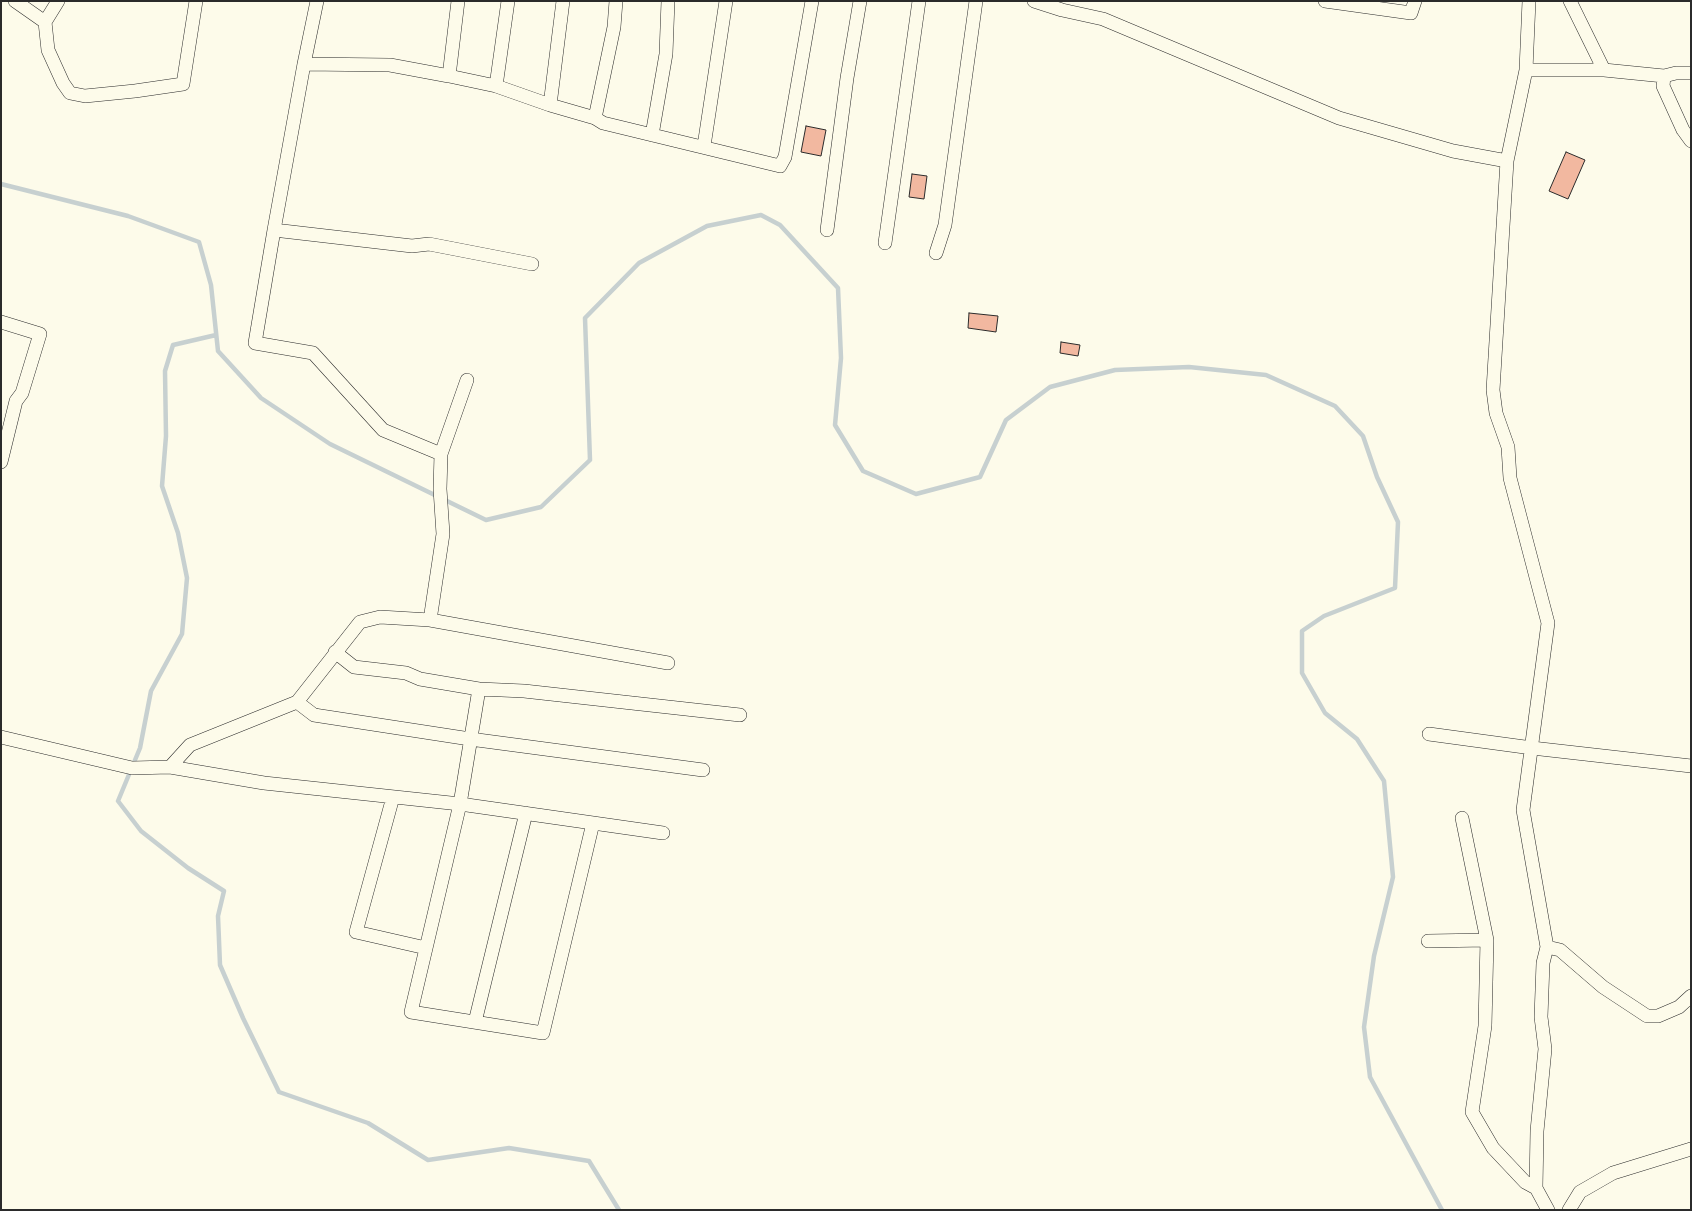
<!DOCTYPE html>
<html>
<head>
<meta charset="utf-8">
<style>
  body { margin:0 }
  #map { position:relative; width:1692px; height:1211px; overflow:hidden; background:#fdfbea; font-family:"Archivo Narrow",sans-serif }
  canvas { display:block }
  .frame { position:absolute; inset:0; border:2px solid #2b2b2b; pointer-events:none }
</style>
</head>
<body>
<div id="map">
<canvas width="1692" height="1211"></canvas>
<div class="frame"></div>
</div>
<script>
const context = document.querySelector('canvas').getContext('2d');
context.lineJoin = 'round';
function toPath(rows) {
  const path = new Path2D();
  for (const r of rows) {
    path.moveTo(r[0], r[1]);
    for (let i = 2; i < r.length; i += 2) path.lineTo(r[i], r[i + 1]);
  }
  return path;
}
function stroke(path, color, width, dash) {
  context.strokeStyle = color;
  context.lineWidth = width;
  context.lineCap = dash ? 'butt' : 'round';
  context.setLineDash(dash || []);
  context.stroke(path);
}
function fill(path, color) {
  context.fillStyle = color;
  context.fill(path, 'evenodd');
}
const stream = toPath([
  [1,184,128,216,199,242,211,285,218,351,261,398,330,444,486,520,541,507,590,460,585,318,639,263,707,226,761,215,780,225,838,288,841,358,835,425,863,471,916,494,980,477,1006,420,1050,387,1115,370,1189,367,1266,375,1335,406,1363,436,1377,477,1398,522,1395,588,1324,616,1302,631,1302,673,1325,713,1357,739,1384,781,1393,877,1374,956,1364,1027,1370,1077,1442,1210],
  [216,335,173,345,165,371,166,436,162,486,178,533,187,578,182,634,151,691,140,748,118,801,141,831,188,868,224,891,218,916,220,965,243,1018,279,1092,368,1123,428,1160,509,1148,589,1161,619,1210]
]);
const building = toPath([
  [806,126,826,130,821,156,801,152,806,126],
  [1566,152,1585,160,1568,199,1549,191,1566,152],
  [912,174,927,176,924,199,909,197,912,174],
  [969,313,998,316,996,332,968,328,969,313],
  [1061,342,1080,345,1078,356,1060,353,1061,342]
]);
const street = toPath([
  [15,1,45,22,58,1],
  [317,1,304,64,274,230,412,246,429,244,532,264],
  [1034,1,1062,10,1103,19,1339,118,1453,151,1507,161],
  [1325,1,1411,13,1415,1],
  [1529,1,1526,70,1507,161,1493,390,1496,413,1508,447,1510,478,1548,623,1523,810,1547,947,1543,963,1541,1017,1545,1049,1537,1131,1536,1188,1548,1210],
  [1570,1,1604,70],
  [45,22,48,50,63,83,70,93,85,96,135,91,183,84,196,1],
  [304,64,390,65,449,76,496,86,550,105,595,118,603,123,780,166,785,157,812,1],
  [1526,70,1604,70,1664,76,1676,73,1691,73],
  [449,76,458,1],
  [1664,76,1663,86,1683,130,1691,141],
  [496,86,508,1],
  [550,105,563,1],
  [595,118,614,27,616,1],
  [652,135,666,54,668,1],
  [704,146,726,1],
  [274,230,255,343,313,353,383,430,441,454,440,489,443,534,430,620],
  [827,230,847,78,860,1],
  [885,243,919,1],
  [936,253,945,225,976,1],
  [1,322,40,334,22,393,16,401,1,462],
  [441,454,467,380],
  [335,652,354,667,406,673,420,679,479,689,524,691,740,715],
  [479,689,460,804,411,1012,543,1033,593,823],
  [297,702,314,715,470,739,703,770],
  [1429,734,1532,748,1691,766],
  [1,737,132,768,170,767,264,783,460,804,663,833],
  [170,767,190,745,297,702,360,622,380,617,430,620,668,663],
  [393,797,356,932,426,948],
  [1462,818,1487,940,1485,1026,1472,1112,1493,1148,1525,1182,1536,1188],
  [1428,941,1487,940],
  [1547,947,1560,950,1603,987,1647,1016,1658,1016,1679,1007,1691,996],
  [475,1022,526,813],
  [1569,1210,1580,1192,1613,1173,1691,1149]
]);
stroke(stream, '#c7d0d0', 4.5);
fill(building, '#f2b8a0');
stroke(building, '#2b2b2b', 1);
stroke(street, '#2b2b2b', 14);
stroke(street, '#fdfbea', 13);
</script>
</body>
</html>
